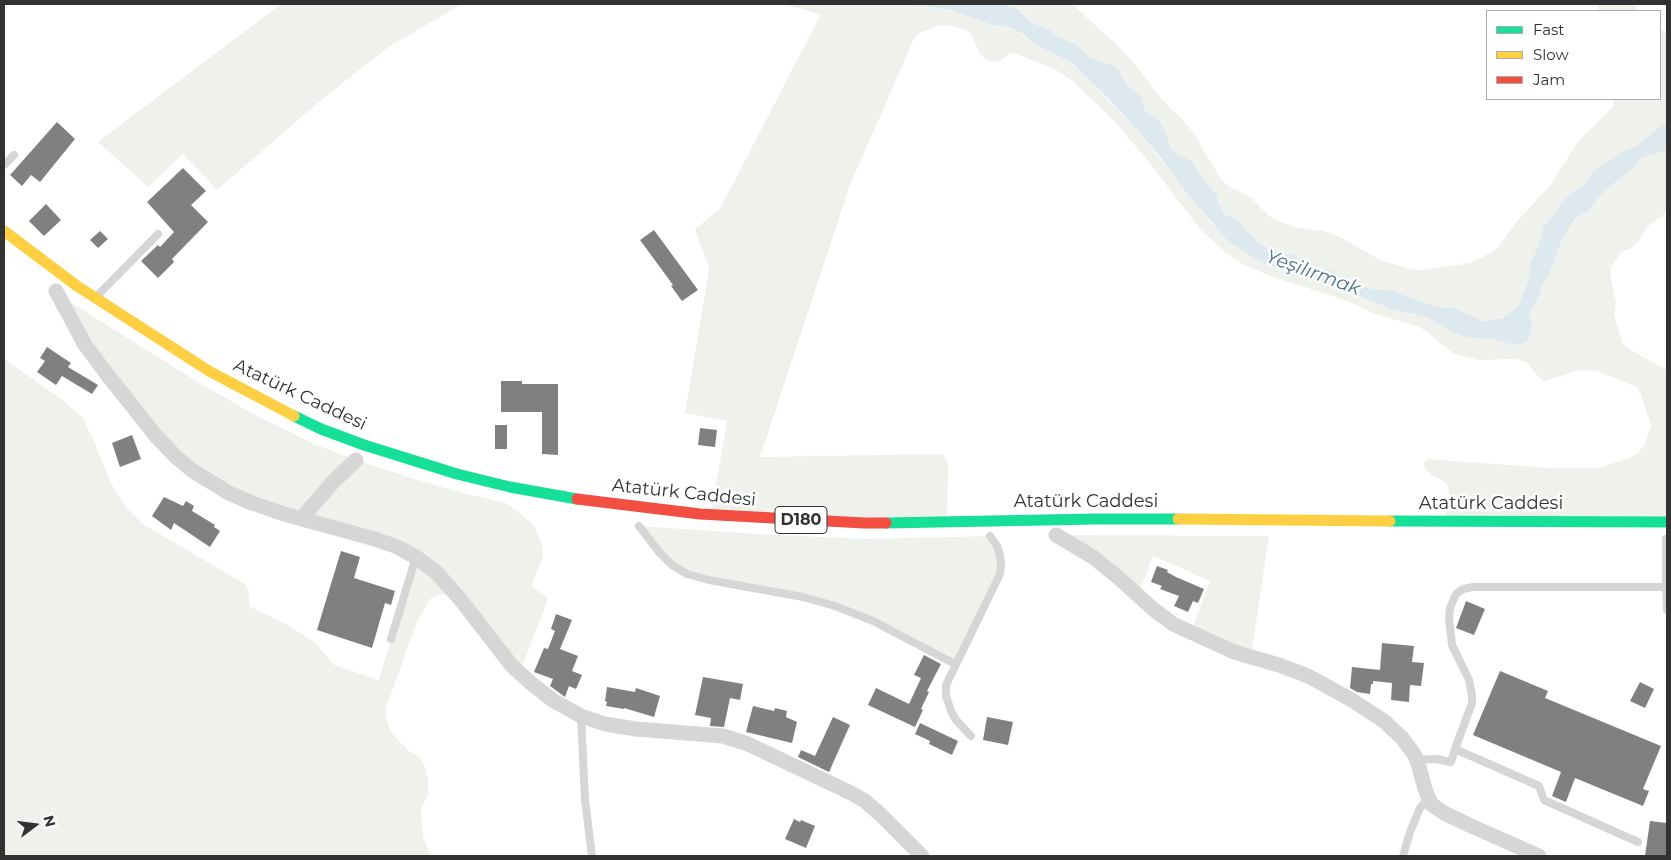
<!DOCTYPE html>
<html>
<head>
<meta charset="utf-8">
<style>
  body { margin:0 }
  #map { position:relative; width:1671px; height:860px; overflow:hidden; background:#fff; font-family:Montserrat,sans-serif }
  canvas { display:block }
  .frame { position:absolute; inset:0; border:5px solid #323232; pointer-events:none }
  .legend { position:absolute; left:1486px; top:10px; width:175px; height:90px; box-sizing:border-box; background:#fff; border:1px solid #adadad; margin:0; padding:6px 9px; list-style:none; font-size:15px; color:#323232 }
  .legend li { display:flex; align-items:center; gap:10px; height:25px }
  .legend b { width:25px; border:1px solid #adadad }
  .north { position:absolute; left:10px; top:800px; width:50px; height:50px; -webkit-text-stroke:4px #fff; paint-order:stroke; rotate:75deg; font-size:14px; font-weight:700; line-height:20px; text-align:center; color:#323232 }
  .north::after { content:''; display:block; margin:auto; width:18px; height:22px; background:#323232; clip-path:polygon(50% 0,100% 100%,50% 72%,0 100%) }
</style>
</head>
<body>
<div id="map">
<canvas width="1671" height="860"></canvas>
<div class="frame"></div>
<ul class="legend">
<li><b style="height:6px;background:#16e098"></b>Fast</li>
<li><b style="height:6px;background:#ffcf43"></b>Slow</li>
<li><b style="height:6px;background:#f24e42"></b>Jam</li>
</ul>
<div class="north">N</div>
</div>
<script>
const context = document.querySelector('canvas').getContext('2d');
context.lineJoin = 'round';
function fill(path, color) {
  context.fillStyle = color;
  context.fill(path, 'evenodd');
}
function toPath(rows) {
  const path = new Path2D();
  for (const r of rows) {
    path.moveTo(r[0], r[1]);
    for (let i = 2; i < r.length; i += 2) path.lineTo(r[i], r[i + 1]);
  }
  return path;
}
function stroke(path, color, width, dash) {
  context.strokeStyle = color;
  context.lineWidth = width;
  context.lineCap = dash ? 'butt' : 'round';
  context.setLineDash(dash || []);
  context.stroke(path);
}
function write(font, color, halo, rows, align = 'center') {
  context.font = font + ' Montserrat,sans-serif';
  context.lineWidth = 5;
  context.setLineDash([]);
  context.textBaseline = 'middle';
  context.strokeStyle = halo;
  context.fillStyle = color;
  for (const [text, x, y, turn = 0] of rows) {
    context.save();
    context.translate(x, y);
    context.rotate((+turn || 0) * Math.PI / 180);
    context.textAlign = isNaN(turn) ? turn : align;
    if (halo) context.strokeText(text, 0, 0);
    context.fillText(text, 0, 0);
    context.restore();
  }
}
const green = toPath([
  [281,4,462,4,390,46,326,96,217,190,183,154,148,187,98,142],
  [782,4,920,5,931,8,951,10,989,24,1018,31,1034,44,1066,60,1083,73,1138,131,1212,223,1235,246,1272,267,1291,274,1329,284,1394,310,1427,317,1451,332,1469,338,1492,339,1513,345,1525,343,1528,340,1531,334,1532,326,1529,313,1537,302,1541,288,1549,275,1561,241,1572,223,1593,205,1606,189,1629,172,1639,160,1649,155,1667,150,1667,212,1647,227,1640,240,1631,248,1621,252,1611,267,1611,281,1616,303,1614,314,1622,343,1634,352,1667,370,1667,522,1445,522,1449,496,1448,485,1441,479,1431,475,1425,468,1424,464,1427,459,1549,468,1599,468,1629,458,1637,454,1645,444,1651,425,1640,392,1637,387,1597,371,1579,370,1544,381,1539,377,1526,362,1514,359,1478,360,1454,354,1427,332,1419,327,1373,313,1345,300,1276,278,1246,266,1227,254,1201,230,1149,162,1116,123,1073,81,1056,70,1015,53,1010,53,1000,61,992,62,986,60,980,54,972,35,966,30,951,26,939,25,919,33,913,41,850,185,760,457,943,454,948,463,947,521,711,515,727,421,685,413,709,268,695,229,720,209,821,14],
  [1003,4,1072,4,1117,45,1135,64,1165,103,1182,119,1196,136,1209,160,1222,180,1231,188,1238,190,1251,198,1269,216,1277,221,1295,227,1323,231,1340,237,1382,261,1410,269,1423,270,1471,263,1497,249,1514,225,1552,183,1579,140,1612,108,1615,99,1660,99,1660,28,1667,34,1667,123,1661,126,1638,145,1625,150,1597,168,1589,176,1585,185,1571,193,1561,202,1555,213,1543,228,1539,244,1531,262,1528,281,1518,306,1503,318,1483,321,1459,310,1445,306,1438,307,1387,289,1378,290,1361,286,1345,279,1329,269,1308,267,1298,259,1284,252,1271,251,1259,244,1238,221,1223,213,1220,209,1220,202,1201,177,1194,164,1174,153,1170,146,1160,122,1145,110,1139,96,1128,86,1116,68,1090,58,1076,44,1055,35,1049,29,1032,23,1024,13],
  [1599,4,1634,4,1640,11,1598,11],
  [56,291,70,302,201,384,257,416,314,444,359,461,409,477,455,491,506,503,533,524,542,544,543,556,532,586,548,599,520,672,461,599,442,594,430,599,417,622,386,708,386,717,390,731,409,751,419,757,425,767,428,781,428,794,421,810,423,837,431,856,4,856,4,359,60,398,83,418,93,439,112,485,126,507,143,524,245,584,249,592,249,606,290,626,315,643,334,665,379,680,416,557,229,493,156,436],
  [639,526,758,534,866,539,990,536,1001,564,955,664,835,606,709,580,672,565],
  [1056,535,1269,536,1251,657,1191,632,1210,581,1153,556,1138,595]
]);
const water = toPath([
  [907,4,1003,4,1019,10,1032,23,1049,29,1055,35,1076,44,1090,58,1116,67,1128,86,1140,96,1145,110,1160,122,1167,136,1170,146,1174,153,1185,157,1194,164,1201,177,1216,194,1223,213,1238,221,1259,244,1271,251,1293,255,1308,267,1329,269,1345,279,1361,286,1378,290,1387,289,1438,307,1454,308,1483,321,1503,318,1518,306,1528,281,1531,262,1539,244,1543,228,1555,213,1561,202,1571,193,1585,185,1589,176,1597,168,1625,150,1638,145,1661,126,1667,123,1667,150,1649,155,1639,160,1629,172,1606,189,1588,211,1576,218,1572,223,1561,241,1549,275,1541,288,1537,302,1529,313,1532,326,1531,334,1528,340,1525,343,1513,345,1492,339,1469,338,1451,332,1427,317,1394,310,1329,284,1291,274,1263,263,1229,242,1182,187,1161,158,1138,131,1107,97,1075,66,1066,60,1034,44,1023,34,1010,28,989,24,951,10]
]);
const building = toPath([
  [57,122,75,139,40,182,31,175,22,186,10,175],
  [183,168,206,191,191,205,208,222,172,259,174,262,158,278,141,261,158,245,160,247,174,232,147,202],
  [46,204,61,220,44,236,29,221],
  [654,230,698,290,682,301,671,286,673,285,640,240],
  [100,231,108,239,98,248,90,240],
  [47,347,71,363,68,367,98,385,92,394,62,376,56,385,37,372,45,361,40,358],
  [501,381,522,381,522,384,558,384,558,455,542,454,542,412,501,412],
  [495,425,507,425,507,449,495,449],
  [700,428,717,430,715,447,698,445],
  [132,435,141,459,120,467,112,443],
  [164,497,183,506,186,501,194,506,192,511,215,525,214,527,220,531,210,547,174,523,171,530,152,516],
  [341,551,360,557,354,578,395,591,391,605,385,603,372,648,317,630],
  [1157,566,1168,570,1167,572,1176,577,1204,589,1198,603,1193,601,1188,612,1174,606,1179,596,1160,589,1162,586,1151,582],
  [1466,601,1485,609,1474,635,1456,628],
  [556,614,572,620,560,649,578,656,572,671,582,675,576,689,569,686,565,697,550,686,553,679,534,672,544,648,548,649,555,631,551,629],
  [1382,643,1414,646,1412,662,1424,663,1421,686,1410,685,1409,702,1391,700,1392,683,1373,681,1373,684,1371,684,1370,694,1357,692,1350,688,1352,667,1380,670],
  [924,655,941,664,927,691,929,692,921,709,923,710,915,727,868,705,876,688,909,704,921,678,914,675],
  [1500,671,1548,691,1545,698,1661,746,1643,789,1649,791,1643,806,1575,778,1566,802,1552,796,1561,772,1473,735],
  [703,677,743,684,740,700,730,698,724,727,710,726,711,718,695,715],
  [1640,682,1654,689,1645,708,1630,701],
  [607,687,635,692,636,688,660,696,654,717,624,708,624,709,606,706,607,702,605,701],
  [753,706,774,711,775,708,787,711,786,717,797,722,792,743,746,732],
  [833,717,850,725,829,772,798,757,801,750,815,756],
  [987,717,1013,722,1008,745,983,740],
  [920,723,958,741,952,755,929,744,930,741,915,734],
  [794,819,800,822,801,820,815,826,806,848,785,839],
  [1650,821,1667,823,1667,856,1645,856]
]);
const lane = toPath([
  [4,165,14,155],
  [98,295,158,234],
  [639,526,659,552,672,565,687,574,709,580,803,597,835,606,873,621,955,664],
  [1666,587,1667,610],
  [391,639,416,557],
  [581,716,585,800,592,856],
  [971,736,956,720,951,711,946,696,946,685,1000,574,1001,564,1000,556,997,546,990,536],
  [1416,760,1436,759,1451,762,1455,749],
  [1638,842,1544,800,1539,786,1455,749,1472,703,1472,695,1469,680,1452,645,1449,618,1450,608,1456,594,1463,589,1473,587,1666,587,1666,539],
  [1403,856,1410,832,1420,808,1428,799]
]);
const street = toPath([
  [56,291,85,345,106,373,156,436,176,457,193,471,229,493,252,503,284,514,375,539,395,546,416,557,437,573,460,599,512,666,532,684,554,701,581,716,605,724,636,729,723,736,748,744,851,793,865,801,881,815,922,856],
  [301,519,333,482,356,460],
  [1056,535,1093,557,1120,579,1153,609,1173,624,1234,652,1279,665,1308,676,1350,699,1384,721,1402,738,1414,754,1418,763,1425,789,1431,804,1444,813,1469,825,1539,856]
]);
const fast = toPath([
  [294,416,321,429,364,445,457,474,510,487,577,499],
  [1390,521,1667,522],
  [886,523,1096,519,1178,519]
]);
const slow = toPath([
  [4,231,77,286,209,371,294,416],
  [1178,519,1390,521]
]);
const jam = toPath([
  [577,499,700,514,864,523,886,523]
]);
const shields = [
  [801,520,52]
];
const shieldNames = [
  ["D180",801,520]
];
const streetNames = [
  ["Atatürk Caddesi",300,395,25],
  ["Atatürk Caddesi",684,493,6],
  ["Atatürk Caddesi",1086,502],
  ["Atatürk Caddesi",1491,504]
];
const waterNames = [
  ["Yeşilırmak",1313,273,20]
];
fill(green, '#eff2ec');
fill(water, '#dde9ef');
fill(building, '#808080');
stroke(lane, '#d6d6d6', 8);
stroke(street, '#d6d6d6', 15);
stroke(fast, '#16e098', 11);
stroke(slow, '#ffcf43', 11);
stroke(jam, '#f24e42', 11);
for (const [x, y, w] of shields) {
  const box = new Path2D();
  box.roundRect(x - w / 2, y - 13.5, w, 27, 4);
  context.fillStyle = '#fff';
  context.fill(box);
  stroke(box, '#323232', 1);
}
write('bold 16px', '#323232', null, shieldNames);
write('18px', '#323232', '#fff', streetNames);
write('italic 19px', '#48748d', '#fff', waterNames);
</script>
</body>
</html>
